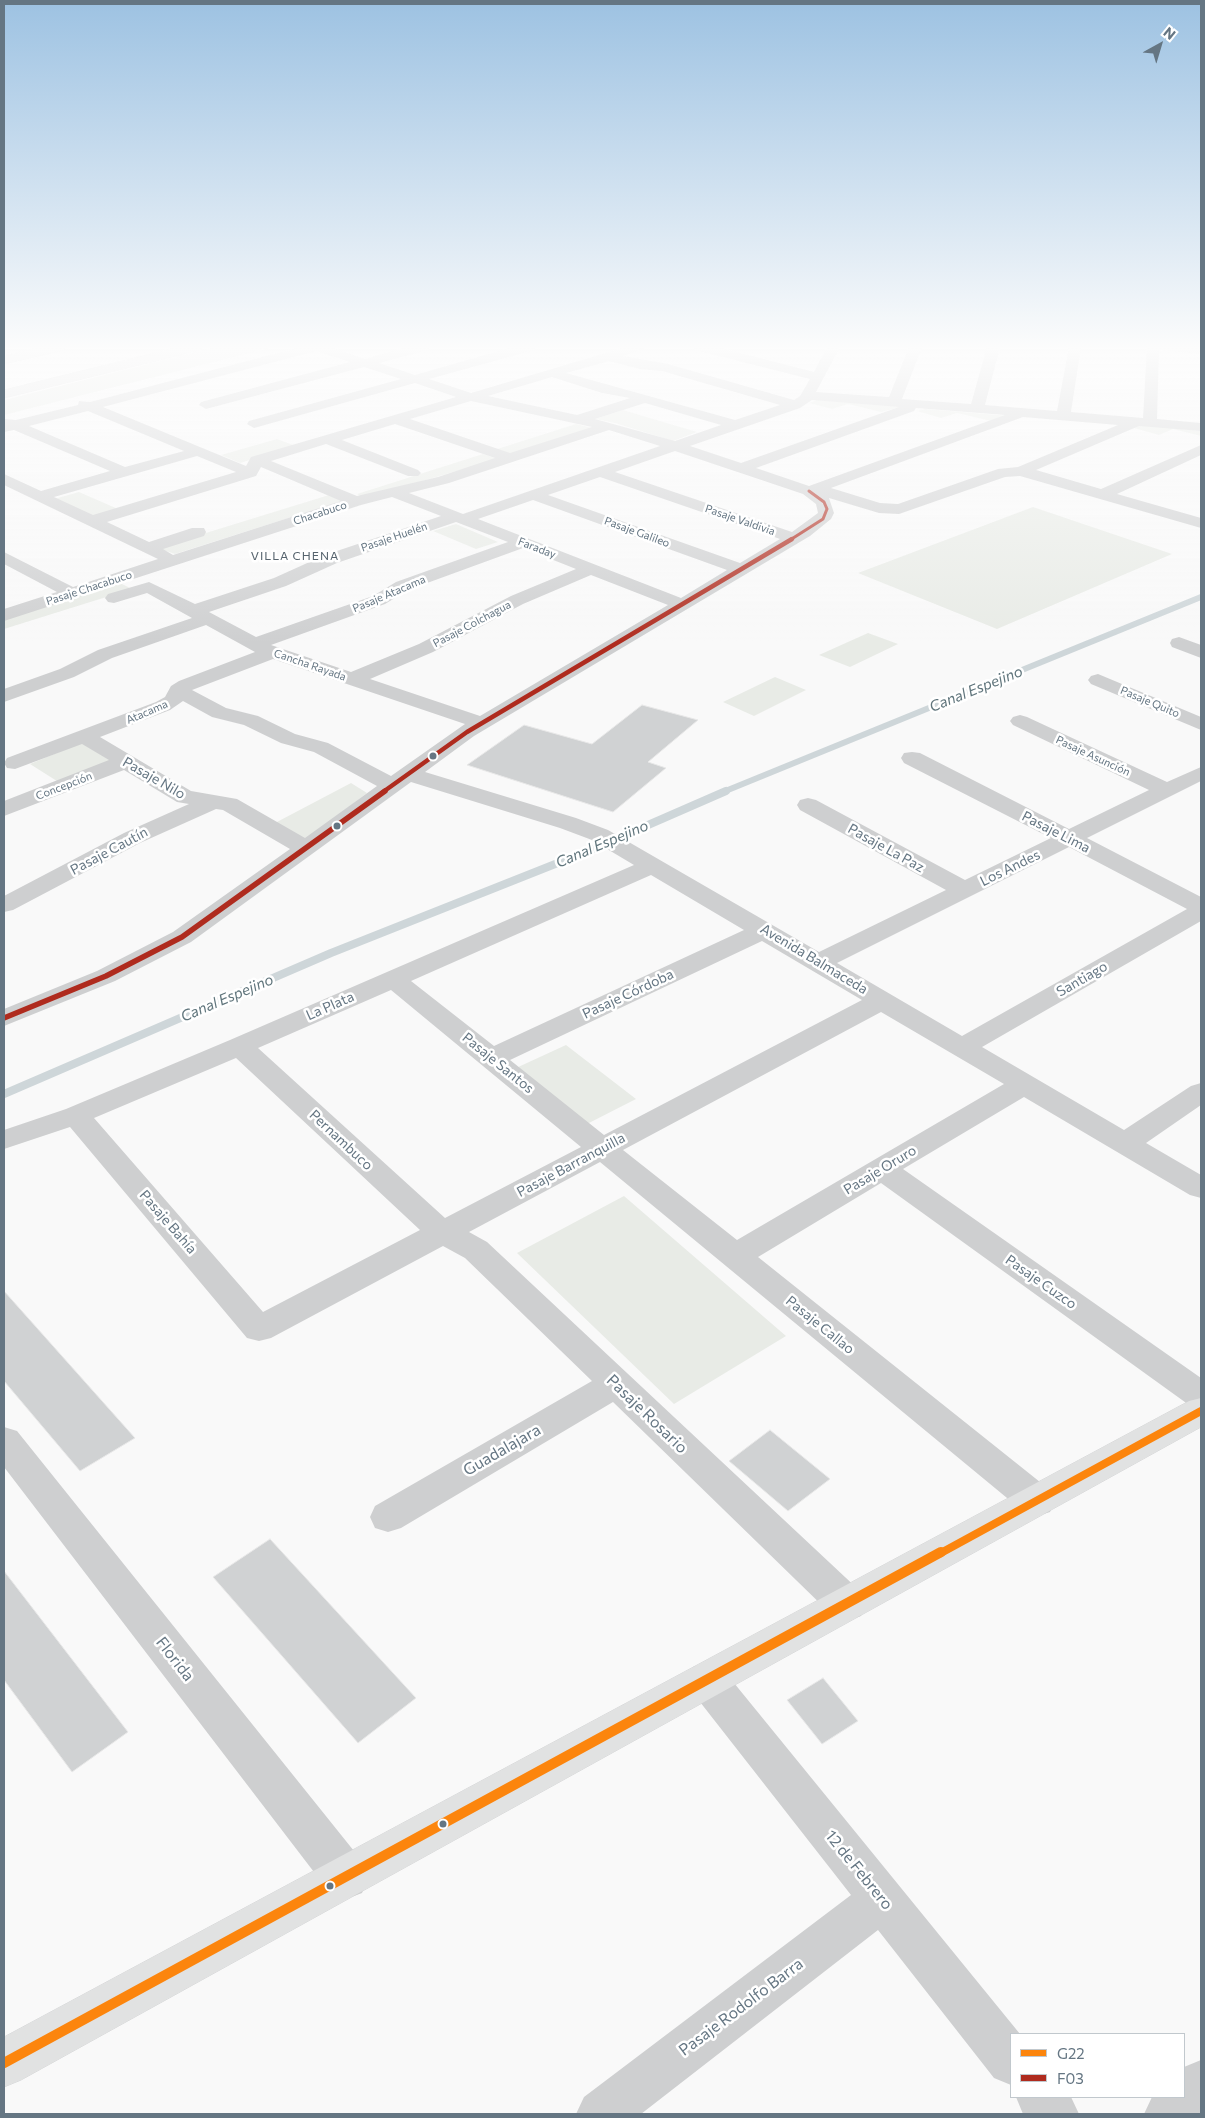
<!DOCTYPE html>
<html>
<head>
<meta charset="utf-8">
<style>
  body { margin:0 }
  #map { position:relative; width:1205px; height:2118px; overflow:hidden; background:#f9f9f9; font-family:Commissioner,sans-serif }
  canvas { display:block }
  .frame { position:absolute; inset:0; border:5px solid #657683; pointer-events:none }
  .legend { position:absolute; left:1010px; top:2033px; width:175px; height:65px; box-sizing:border-box; background:#fff; border:1px solid #c1c8cd; margin:0; padding:6px 9px; list-style:none; font-size:15px; color:#657683 }
  .legend li { display:flex; align-items:center; gap:10px; height:25px }
  .legend b { width:25px; border:1px solid #c1c8cd }
  .north { position:absolute; left:1135px; top:20px; width:50px; height:50px; -webkit-text-stroke:4px #fff; paint-order:stroke; rotate:39deg; font-size:14px; font-weight:700; line-height:20px; text-align:center; color:#657683 }
  .north::after { content:''; display:block; margin:auto; width:18px; height:22px; background:#657683; clip-path:polygon(50% 0,100% 100%,50% 72%,0 100%) }
</style>
</head>
<body>
<div id="map">
<canvas width="1205" height="2118"></canvas>
<div class="frame"></div>
<ul class="legend">
<li><b style="height:6px;background:#fc850d"></b>G22</li>
<li><b style="height:6px;background:#af2b1e"></b>F03</li>
</ul>
<div class="north">N</div>
</div>
<script>
const context = document.querySelector('canvas').getContext('2d');
context.lineJoin = 'round';
function fill(path, color) {
  context.fillStyle = color;
  context.fill(path, 'evenodd');
}
function toPath(rows) {
  const path = new Path2D();
  for (const r of rows) {
    path.moveTo(r[0], r[1]);
    for (let i = 2; i < r.length; i += 2) path.lineTo(r[i], r[i + 1]);
  }
  return path;
}
function stroke(path, color, width, dash) {
  context.strokeStyle = color;
  context.lineWidth = width;
  context.lineCap = dash ? 'butt' : 'round';
  context.setLineDash(dash || []);
  context.stroke(path);
}
function write(font, color, halo, rows, align = 'center') {
  context.font = font + ' Commissioner,sans-serif';
  context.lineWidth = 5;
  context.setLineDash([]);
  context.textBaseline = 'middle';
  context.strokeStyle = halo;
  context.fillStyle = color;
  for (const [text, x, y, turn = 0] of rows) {
    context.save();
    context.translate(x, y);
    context.rotate((+turn || 0) * Math.PI / 180);
    context.textAlign = isNaN(turn) ? turn : align;
    if (halo) context.strokeText(text, 0, 0);
    context.fillText(text, 0, 0);
    context.restore();
  }
}
const green = toPath([
  [217,347,273,347,4,415,4,400],
  [817,400,901,407,881,412,848,404,832,409,809,403],
  [925,409,1011,416,991,421,957,413,941,418,917,411],
  [623,410,697,432,673,441,615,423,595,419],
  [576,424,593,428,509,455,494,450],
  [1140,425,1201,431,1201,436,1173,429,1159,435,1134,428],
  [277,439,296,446,240,463,221,455],
  [483,454,498,459,364,498,357,494],
  [79,492,118,509,93,517,54,499],
  [329,495,341,498,342,501,175,554,157,548],
  [1033,507,1172,554,997,629,858,573],
  [456,524,498,542,476,549,433,531],
  [118,582,132,589,4,629,4,619],
  [868,633,898,644,850,667,819,655],
  [775,677,806,690,754,716,723,702],
  [81,743,114,762,60,783,30,764],
  [351,783,367,793,306,840,275,823],
  [566,1045,636,1099,585,1125,516,1068],
  [624,1196,786,1336,674,1404,517,1253]
]);
const streamFar1 = toPath([
  [723,792,1201,597]
]);
const stream = toPath([
  [4,1094,331,953,593,849,726,791]
]);
const building = toPath([
  [642,705,698,720,648,762,666,768,613,812,467,765,524,725,592,744,642,705],
  [4,1291,135,1438,80,1471,4,1381,4,1291],
  [770,1430,830,1479,788,1511,729,1461,770,1430],
  [270,1539,416,1698,358,1743,213,1577,270,1539],
  [4,1571,128,1732,72,1772,4,1680,4,1571],
  [823,1678,858,1721,822,1744,787,1700,823,1678]
]);
const minor = toPath([
  [301,347,330,347,365,359,407,347,429,347,428,350,379,363,415,375,513,347,535,347,534,350,429,379,471,393,626,347,647,347,623,356,668,364,794,400,800,396,810,379,695,350,694,347,717,347,814,372,827,347,840,347,816,392,889,397,909,347,922,347,902,399,971,404,987,347,1000,347,985,405,1057,411,1069,347,1081,347,1071,412,1143,418,1147,347,1201,347,1201,354,1159,350,1157,419,1201,423,1201,431,1139,426,1036,470,1101,489,1201,445,1201,455,1117,494,1201,518,1201,528,1020,476,1005,477,899,514,879,513,829,498,834,513,831,519,810,536,474,736,425,772,576,818,608,830,819,952,946,890,800,810,797,805,800,800,808,798,816,800,965,880,1051,838,904,763,901,758,904,753,912,752,920,753,1069,829,1149,790,1013,725,1010,721,1013,717,1020,715,1027,717,1167,782,1201,767,1201,781,1087,838,1201,897,1201,921,982,1047,1124,1130,1191,1086,1201,1083,1201,1105,1146,1143,1201,1175,1201,1198,1190,1195,1024,1097,903,1169,1201,1378,1201,1409,1189,1405,881,1183,758,1257,1050,1490,1055,1501,1050,1512,1037,1516,1024,1512,600,1162,469,1232,487,1242,861,1592,866,1604,861,1616,847,1621,833,1616,613,1402,401,1528,388,1532,375,1528,370,1517,375,1506,592,1381,465,1258,443,1246,271,1338,259,1341,247,1338,70,1127,4,1149,4,1130,66,1109,230,1040,634,865,592,840,560,828,411,782,191,942,115,981,4,1026,4,1009,97,971,173,932,290,849,223,810,216,809,140,843,13,910,4,912,4,896,124,833,189,804,177,802,124,770,4,816,4,801,109,760,82,744,15,769,7,768,4,763,7,758,156,702,165,697,171,686,179,681,255,652,206,625,112,658,74,677,4,702,4,689,60,669,98,650,192,618,147,593,114,603,108,602,105,598,108,594,149,582,195,604,274,578,325,555,441,516,392,497,361,505,4,621,4,609,57,592,4,564,4,552,73,587,158,559,4,485,4,474,41,491,110,471,14,430,4,432,4,419,16,420,78,405,79,401,90,402,301,347],
  [316,351,350,362,201,402,199,405,206,409,364,367,401,379,249,421,247,424,254,428,415,383,456,397,251,457,246,466,103,407,316,351],
  [609,361,640,369,662,371,780,405,735,420,566,373,609,361],
  [552,377,602,393,630,398,577,415,488,396,552,377],
  [812,400,899,407,741,463,690,446,800,408,812,400],
  [471,401,592,427,510,453,410,419,471,401],
  [645,403,721,425,675,441,595,419,645,403],
  [916,408,1005,415,809,486,756,468,914,411,916,408],
  [88,411,184,451,125,467,29,426,88,411],
  [1023,417,1118,425,1018,467,998,469,898,504,880,503,831,488,1023,417],
  [395,424,495,458,438,477,357,496,271,461,326,444,408,476,418,476,421,473,418,470,342,440,395,424],
  [609,430,660,446,463,514,409,493,449,483,609,430],
  [675,451,803,494,816,504,818,513,792,532,615,472,675,451],
  [197,456,236,472,93,515,54,497,197,456],
  [261,467,341,501,173,555,163,549,204,536,206,532,204,528,192,528,149,542,107,522,256,476,261,467],
  [600,477,780,539,740,563,548,495,600,477],
  [533,500,727,570,681,598,478,519,533,500],
  [456,522,508,542,396,582,373,596,256,637,209,612,286,586,337,563,456,522],
  [523,548,576,569,511,596,419,644,351,672,271,645,385,604,408,590,523,548],
  [591,575,668,605,480,716,370,679,433,652,523,604,591,575],
  [273,659,465,724,391,776,328,743,295,734,258,716,226,708,192,690,273,659],
  [183,701,212,717,244,725,281,743,314,752,377,786,305,838,237,799,191,791,100,737,170,710,183,701],
  [1069,847,1187,909,962,1036,837,963,1069,847],
  [651,875,744,930,494,1046,411,981,651,875],
  [762,941,862,1000,604,1135,510,1060,762,941],
  [391,990,581,1147,445,1218,258,1048,391,990],
  [881,1012,1004,1084,737,1240,623,1150,881,1012],
  [236,1058,420,1230,263,1312,94,1118,236,1058],
  [1179,637,1201,645,1201,658,1172,647,1170,643,1172,639,1179,637],
  [1098,674,1201,717,1201,730,1091,684,1088,680,1091,676,1098,674],
  [4,1427,17,1431,362,1861,368,1877,362,1893,346,1899,330,1893,4,1467,4,1427],
  [707,1662,721,1667,1020,2034,1011,2034,1011,2085,994,2078,878,1930,641,2114,576,2114,584,2097,851,1895,693,1693,687,1680,693,1667,707,1662],
  [1201,2060,1201,2114,1144,2114,1152,2097,1184,2097,1184,2067,1201,2060],
  [1016,2097,1071,2097,1079,2114,1023,2114,1016,2097]
]);
const major = toPath([
  [41,347,65,347,64,350,4,364,4,356,41,347],
  [1201,1398,1201,1427,21,2080,4,2087,4,2037,1189,1401,1201,1398]
]);
const highway = toPath([
  [179,347,202,347,201,350,4,398,4,390,179,347]
]);
const bus1Far1 = toPath([
  [939,1554,1201,1411]
]);
const bus1 = toPath([
  [4,2063,941,1552]
]);
const bus2Far2 = toPath([
  [790,540,823,519,827,509,824,502,809,491]
]);
const bus2Far1 = toPath([
  [383,792,467,732,792,539]
]);
const bus2 = toPath([
  [4,1018,106,976,182,937,385,791]
]);
const markers = [
  [433,756,4.5,"#657683"],
  [337,826,4.5,"#657683"],
  [443,1824,4.5,"#657683"],
  [330,1886,4.5,"#657683"]
];
const farStreetnames = [
  ["Chacabuco",320,513,-18],
  ["Pasaje Valdivia",740,520,19],
  ["Pasaje Galileo",637,532,20],
  ["Pasaje Huelén",394,537,-19],
  ["Faraday",537,548,21],
  ["Pasaje Chacabuco",89,588,-18],
  ["Pasaje Atacama",389,594,-23],
  ["Pasaje Colchagua",472,624,-28],
  ["Cancha Rayada",310,665,19],
  ["Pasaje Quito",1150,702,23],
  ["Atacama",147,712,-23],
  ["Pasaje Asunción",1093,756,25],
  ["Concepción",64,786,-21]
];
const farNeighbourhoodnames = [
  ["VILLA CHENA",295,556]
];
const streetNames = [
  ["Pasaje Nilo",154,778,30],
  ["Pasaje Lima",1056,832,27],
  ["Pasaje La Paz",886,848,29],
  ["Pasaje Cautín",109,851,-28],
  ["Los Andes",1010,868,-26],
  ["Avenida Balmaceda",814,959,31],
  ["Santiago",1082,979,-30],
  ["Pasaje Córdoba",628,994,-25],
  ["La Plata",330,1006,-24],
  ["Pasaje Santos",498,1063,39],
  ["Pernambuco",341,1140,43],
  ["Pasaje Barranquilla",571,1165,-28],
  ["Pasaje Oruro",880,1170,-31],
  ["Pasaje Bahía",168,1222,49],
  ["Pasaje Cuzco",1041,1282,35],
  ["Pasaje Callao",820,1325,39]
];
const waterNames = [
  ["Canal Espejino",976,689,-22],
  ["Canal Espejino",602,844,-23],
  ["Canal Espejino",227,998,-23]
];
const nearStreetnames = [
  ["Pasaje Rosario",647,1414,44],
  ["Guadalajara",502,1450,-30],
  ["Florida",175,1659,52],
  ["12 de Febrero",859,1870,51],
  ["Pasaje Rodolfo Barra",741,2007,-37]
];
fill(green, '#e8ebe6');
stroke(streamFar1, '#ced6d9', 6);
stroke(stream, '#ced6d9', 8);
fill(building, '#d0d2d3');
stroke(building, '#e8e8e8', 1);
stroke(major, '#d5d6d7', 1);
stroke(highway, '#d5d6d6', 1);
fill(minor, '#cecfd0');
fill(major, '#e1e2e2');
fill(highway, '#e1e2e2');
stroke(bus1Far1, '#fc850d', 8);
stroke(bus1, '#fc850d', 10);
stroke(bus2Far2, '#af2b1e', 3);
stroke(bus2Far1, '#af2b1e', 4.5);
stroke(bus2, '#af2b1e', 5.5);
const sky = context.createLinearGradient(0, 0, 0, 644);
sky.addColorStop(0, '#9dc2e2');
sky.addColorStop(0.54, '#fcfcfc');
sky.addColorStop(1, '#fcfcfc00');
context.fillStyle = sky;
context.fillRect(0, 0, 1205, 644);
for (const [x, y, r, color] of markers) {
  const dot = new Path2D();
  dot.arc(x, y, r, 0, 2 * Math.PI);
  context.fillStyle = color;
  context.fill(dot);
  stroke(dot, '#fff', 2);
}
write('11px', '#657683', '#fff', farStreetnames);
context.letterSpacing = '1px';
write('12px', '#57646e', '#fff', farNeighbourhoodnames);
context.letterSpacing = '0px';
write('14px', '#657683', '#fff', streetNames);
write('italic 15px', '#60757c', '#fff', waterNames);
write('16px', '#657683', '#fff', nearStreetnames);
</script>
</body>
</html>
